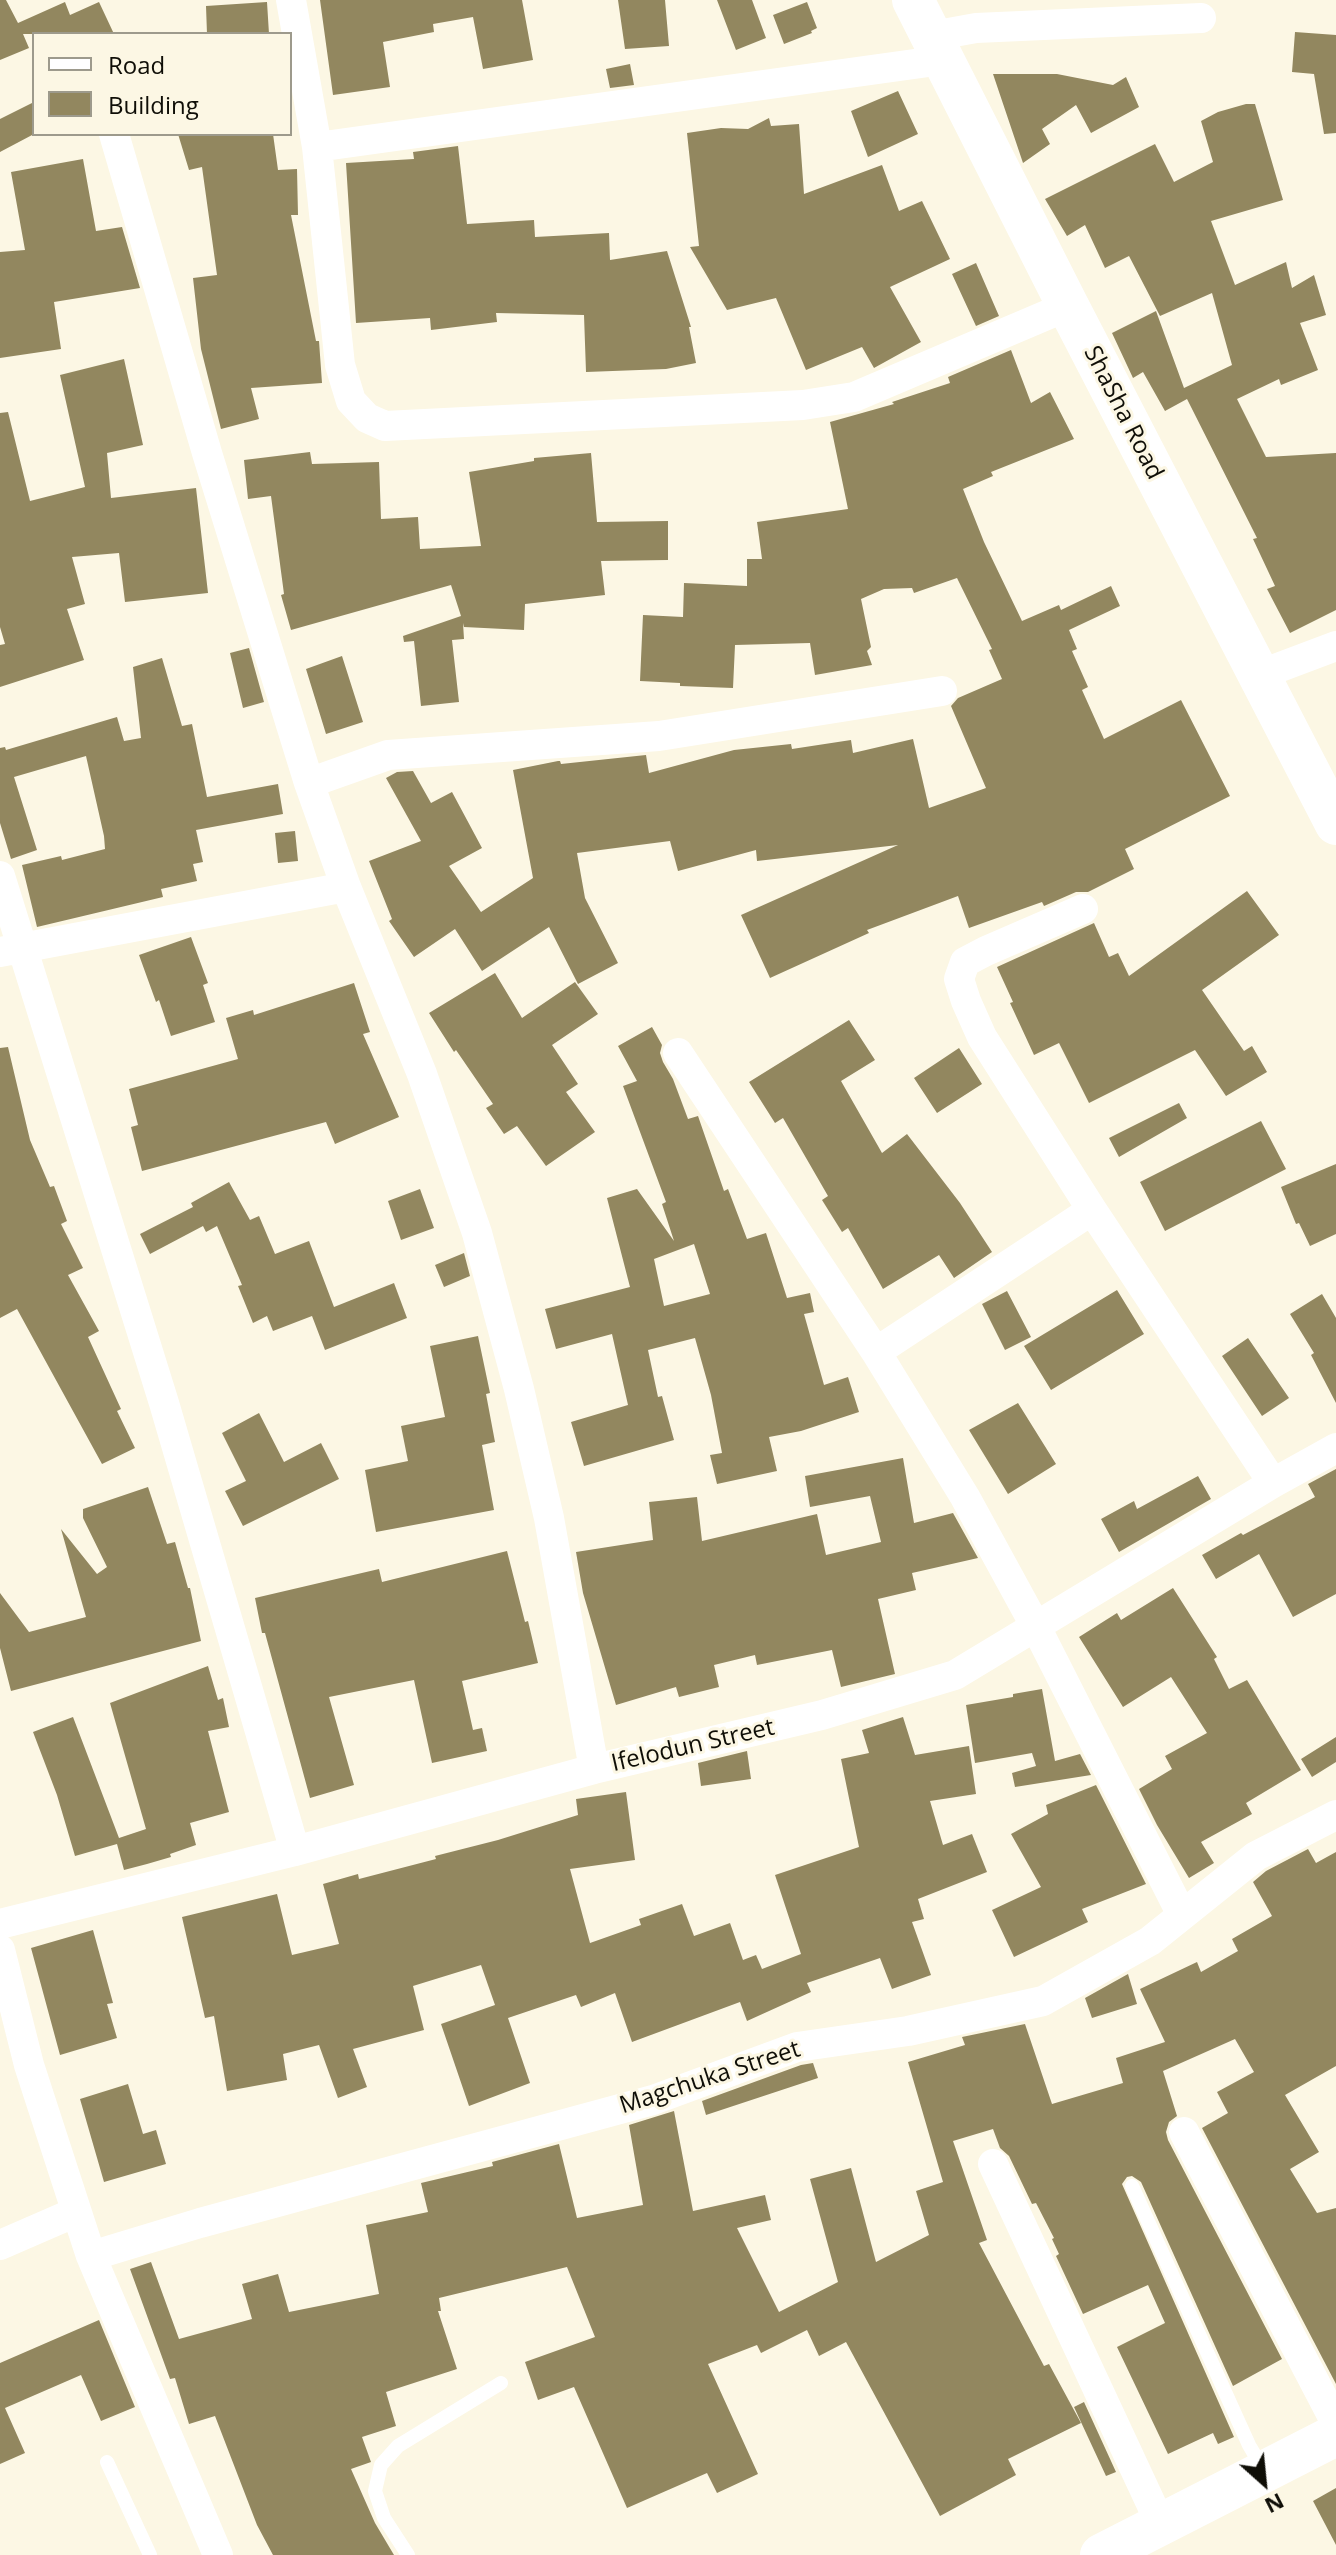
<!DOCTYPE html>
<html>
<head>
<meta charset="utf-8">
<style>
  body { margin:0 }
  #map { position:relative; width:1336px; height:2555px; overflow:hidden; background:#fcf7e4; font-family:"Open Sans",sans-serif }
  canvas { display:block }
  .legend { position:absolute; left:32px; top:32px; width:260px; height:104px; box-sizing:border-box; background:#fcf7e4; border:2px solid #9d9a8c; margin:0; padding:10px 14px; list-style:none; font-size:24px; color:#0f0e07 }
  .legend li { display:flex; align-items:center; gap:16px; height:40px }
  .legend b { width:40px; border:2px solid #9d9a8c }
  .north { position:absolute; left:1224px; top:2443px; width:80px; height:80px; -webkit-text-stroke:6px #fcf7e4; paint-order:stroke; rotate:153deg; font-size:22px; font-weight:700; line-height:32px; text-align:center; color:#0f0e07 }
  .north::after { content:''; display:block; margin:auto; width:28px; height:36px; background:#0f0e07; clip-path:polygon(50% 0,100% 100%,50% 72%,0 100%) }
</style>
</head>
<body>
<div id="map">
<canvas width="1336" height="2555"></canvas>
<ul class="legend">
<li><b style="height:10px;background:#fff"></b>Road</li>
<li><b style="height:22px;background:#92875f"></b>Building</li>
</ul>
<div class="north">N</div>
</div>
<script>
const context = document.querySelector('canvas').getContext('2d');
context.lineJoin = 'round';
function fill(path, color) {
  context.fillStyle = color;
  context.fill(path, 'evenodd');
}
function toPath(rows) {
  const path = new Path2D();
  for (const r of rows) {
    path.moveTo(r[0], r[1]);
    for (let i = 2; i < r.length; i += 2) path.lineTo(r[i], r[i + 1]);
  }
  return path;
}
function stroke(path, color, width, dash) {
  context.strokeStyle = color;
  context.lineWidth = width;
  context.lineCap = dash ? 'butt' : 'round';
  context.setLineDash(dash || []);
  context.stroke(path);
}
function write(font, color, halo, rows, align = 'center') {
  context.font = font + ' "Open Sans",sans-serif';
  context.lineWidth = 6;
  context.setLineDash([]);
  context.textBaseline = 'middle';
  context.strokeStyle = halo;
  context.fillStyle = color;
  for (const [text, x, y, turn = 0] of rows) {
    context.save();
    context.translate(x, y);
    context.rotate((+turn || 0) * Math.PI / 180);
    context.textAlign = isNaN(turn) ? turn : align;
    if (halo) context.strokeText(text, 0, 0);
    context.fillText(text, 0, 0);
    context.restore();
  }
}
const building = toPath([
  [0,0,6,0,18,23,65,2,70,15,99,2,114,34,23,34,29,48,0,60],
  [320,0,522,0,533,60,483,69,473,17,433,24,434,32,383,42,390,87,333,95],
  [618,0,665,0,669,46,625,49],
  [717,0,752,0,766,38,736,50],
  [267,2,269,34,207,34,206,6],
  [807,2,817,28,811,31,812,33,784,44,773,15],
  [1295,32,1336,35,1336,133,1324,134,1314,74,1292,72],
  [630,64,634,85,610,88,606,69],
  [993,74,1057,74,1113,85,1126,77,1139,107,1091,133,1076,105,1042,129,1050,144,1023,163],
  [898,91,918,134,868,157,851,111],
  [34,102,34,134,0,152,0,119],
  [1246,104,1255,104,1283,200,1211,221,1235,285,1286,262,1292,288,1314,275,1326,315,1300,323,1318,370,1281,385,1279,379,1237,399,1266,457,1336,453,1336,610,1290,633,1267,589,1275,586,1253,539,1257,538,1187,399,1165,411,1143,372,1133,378,1112,333,1156,311,1184,388,1232,365,1212,293,1160,316,1129,256,1105,268,1085,225,1067,236,1045,199,1155,144,1174,182,1213,162,1201,121,1218,112],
  [769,118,771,126,799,124,804,194,882,165,899,211,922,201,950,259,890,287,921,342,874,368,862,347,806,370,776,298,727,310,690,247,699,246,687,133,721,128,748,129],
  [178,134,273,134,278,170,297,169,298,215,291,215,316,341,319,341,322,383,251,388,259,419,221,429,201,349,193,278,217,275,202,167,189,170],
  [458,146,467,224,534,220,535,237,609,233,610,260,667,251,691,327,689,327,696,363,666,369,586,372,584,315,496,313,497,322,431,330,430,318,356,323,346,163,414,159,413,152],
  [83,159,96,231,122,227,140,288,54,302,61,349,0,358,0,252,25,250,11,172],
  [976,263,999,316,976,326,952,274],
  [1011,350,1031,403,1050,392,1074,439,991,472,993,476,963,489,984,542,1022,621,1059,605,1061,610,1111,586,1120,606,1069,630,1077,649,1072,651,1088,687,1082,690,1104,739,1181,700,1230,796,1125,849,1134,869,1088,892,1076,892,1044,906,1042,902,969,928,958,896,867,930,869,933,770,978,741,915,898,845,757,861,756,850,678,871,670,841,577,853,585,898,618,963,578,984,549,927,482,971,455,929,414,957,389,921,392,919,369,861,421,841,386,778,397,772,413,771,431,803,452,792,482,848,449,866,481,912,533,878,513,770,558,761,560,761,561,764,646,755,649,773,734,750,791,744,792,749,851,740,853,753,913,739,929,808,986,788,951,706,958,698,1002,679,989,650,992,649,957,578,914,593,912,588,884,589,861,599,871,647,867,651,872,665,815,675,810,643,735,645,733,688,680,686,680,683,640,681,643,615,683,617,684,583,747,586,747,559,762,559,757,522,848,509,830,422,894,404,892,402,950,383,948,377],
  [124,359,143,445,107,453,111,498,196,488,208,593,125,602,119,553,72,557,85,604,67,609,84,660,0,687,0,645,5,644,0,627,0,413,8,412,30,501,85,487,60,375],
  [310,452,312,464,379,462,381,519,418,517,420,549,481,546,469,472,534,461,534,458,591,453,597,522,668,521,668,560,601,561,605,595,525,604,524,630,464,627,463,623,464,639,452,640,459,702,421,706,414,641,404,642,403,636,461,616,451,585,291,630,281,595,284,594,271,496,248,499,244,460],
  [249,648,264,702,243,708,230,653],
  [342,656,363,722,326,734,306,669],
  [162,658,182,726,192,724,207,797,278,784,283,814,196,830,203,862,193,864,197,881,161,889,163,897,37,927,22,865,61,856,62,860,105,849,104,836,86,756,14,777,37,850,11,859,0,823,0,748,5,747,6,750,117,717,124,741,141,738,133,667],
  [295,831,298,861,278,863,275,833],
  [1247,891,1279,935,1202,990,1244,1051,1252,1046,1267,1072,1226,1096,1195,1050,1089,1103,1059,1043,1034,1055,1010,1003,1013,1002,997,967,1094,923,1109,957,1118,953,1129,976],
  [191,937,208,983,203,985,215,1022,171,1036,159,1000,156,1002,139,955],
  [495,973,522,1018,575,982,598,1014,552,1045,578,1084,566,1092,595,1132,546,1166,517,1126,504,1134,486,1108,493,1104,456,1050,454,1052,429,1013],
  [354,983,370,1032,363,1034,399,1117,335,1144,326,1122,142,1171,131,1127,138,1125,129,1089,238,1059,226,1018,253,1010,254,1015],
  [849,1020,875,1060,841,1081,882,1153,907,1134,960,1203,992,1252,954,1278,939,1255,883,1289,848,1228,842,1232,822,1200,828,1196,783,1118,775,1123,749,1082],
  [652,1027,662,1045,660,1053,663,1062,673,1079,688,1119,698,1116,724,1191,728,1189,747,1239,766,1233,787,1298,810,1293,814,1312,804,1314,824,1385,848,1377,859,1412,801,1431,769,1437,777,1471,717,1484,710,1455,722,1453,711,1395,695,1338,648,1350,658,1397,662,1396,674,1440,584,1466,571,1422,628,1405,612,1334,556,1349,545,1309,630,1287,607,1198,637,1189,674,1241,662,1204,666,1202,623,1086,637,1081,618,1046],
  [694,1244,710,1294,664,1306,654,1259],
  [8,1047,30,1140,50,1187,54,1186,67,1221,61,1224,83,1268,68,1275,99,1331,88,1337,121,1409,117,1411,135,1448,102,1464,17,1309,0,1318,0,1048],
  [959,1048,982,1084,937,1113,914,1078],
  [1179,1103,1187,1118,1119,1157,1109,1138],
  [1261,1121,1286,1169,1165,1231,1140,1182],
  [1336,1164,1336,1234,1310,1246,1299,1223,1296,1224,1281,1187],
  [229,1182,250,1220,259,1216,275,1254,309,1241,334,1307,394,1283,407,1318,325,1350,312,1316,273,1331,267,1316,253,1323,238,1286,242,1285,217,1226,206,1232,203,1226,150,1254,140,1234,193,1207,191,1203],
  [420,1189,434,1228,401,1240,388,1201],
  [464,1253,470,1276,444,1287,435,1265],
  [1117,1290,1144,1334,1051,1390,1024,1346],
  [1007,1291,1031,1337,1005,1350,982,1304],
  [1322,1294,1336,1318,1336,1403,1311,1355,1314,1353,1290,1314],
  [478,1336,490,1393,486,1394,495,1442,482,1445,494,1510,376,1532,365,1470,408,1461,401,1426,445,1417,430,1346],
  [1248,1338,1289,1398,1262,1416,1222,1356],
  [1018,1403,1056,1464,1008,1494,969,1430],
  [259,1413,284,1462,321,1443,339,1479,243,1526,225,1491,246,1481,222,1433],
  [903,1458,914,1523,953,1513,978,1558,912,1573,916,1590,878,1599,895,1674,841,1687,832,1650,757,1665,755,1655,714,1665,719,1687,679,1697,676,1687,616,1705,583,1593,576,1552,653,1540,649,1502,697,1497,702,1541,817,1514,826,1555,881,1542,870,1496,810,1507,805,1476],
  [1336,1469,1336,1594,1293,1617,1259,1554,1216,1579,1202,1555,1241,1533,1243,1535,1315,1497,1308,1484],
  [1198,1476,1211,1499,1119,1552,1101,1519,1134,1501,1137,1509],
  [148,1487,167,1544,175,1542,188,1588,190,1588,201,1641,11,1691,0,1648,0,1593,29,1632,86,1617,61,1529,97,1574,107,1567,83,1518,83,1509],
  [507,1551,525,1622,528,1621,538,1663,462,1681,473,1730,482,1728,487,1751,432,1763,414,1680,329,1697,354,1785,310,1798,265,1633,262,1633,255,1598,379,1569,382,1582],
  [1173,1588,1217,1657,1214,1659,1229,1689,1247,1680,1301,1770,1246,1803,1252,1814,1201,1842,1214,1863,1189,1878,1157,1825,1139,1789,1172,1769,1165,1756,1207,1733,1171,1677,1123,1707,1079,1637,1117,1613,1121,1620],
  [208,1666,218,1700,223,1698,229,1727,208,1731,229,1812,190,1823,196,1845,170,1854,171,1857,147,1864,124,1870,117,1844,75,1856,57,1795,33,1732,73,1717,119,1838,146,1829,110,1703],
  [1042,1689,1055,1761,1080,1754,1091,1775,1015,1787,1012,1773,1036,1766,1032,1753,975,1763,966,1705,1013,1697,1013,1694],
  [903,1717,915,1755,969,1746,976,1794,930,1801,943,1845,972,1834,987,1872,918,1899,924,1919,912,1922,931,1975,892,1989,880,1958,807,1983,811,1992,747,2021,740,2002,632,2042,615,1993,581,2007,576,1995,508,2018,530,2083,469,2106,441,2024,495,2005,481,1965,413,1986,424,2030,353,2049,367,2087,338,2098,319,2045,283,2054,287,2080,227,2091,214,2016,205,2018,182,1917,277,1894,292,1955,339,1944,323,1884,358,1874,359,1879,436,1859,435,1856,498,1840,578,1815,576,1799,626,1792,635,1860,570,1869,590,1943,641,1925,639,1919,682,1904,694,1936,730,1923,743,1960,756,1955,762,1969,801,1954,775,1875,859,1847,841,1759,869,1753,862,1730],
  [1336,1737,1336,1762,1312,1777,1301,1759],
  [747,1751,751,1779,701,1786,698,1763],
  [1096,1785,1146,1884,1082,1909,1088,1922,1014,1957,992,1910,1041,1887,1011,1834,1048,1814,1046,1805],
  [1308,1849,1316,1863,1336,1852,1336,2066,1285,2095,1319,2152,1290,2169,1317,2213,1336,2208,1336,2384,1202,2128,1228,2113,1217,2092,1254,2072,1235,2039,1163,2071,1177,2116,1169,2122,1166,2132,1168,2140,1282,2359,1233,2386,1141,2182,1132,2176,1127,2177,1122,2184,1234,2437,1218,2444,1213,2433,1168,2454,1117,2347,1165,2323,1148,2285,1083,2314,1056,2256,1059,2254,1052,2239,1054,2238,1036,2203,1032,2204,1009,2156,1000,2148,993,2129,953,2141,987,2240,979,2243,1044,2366,1049,2364,1081,2423,1008,2459,1016,2475,940,2516,846,2342,819,2356,807,2330,761,2353,757,2345,708,2364,758,2474,717,2493,707,2473,627,2508,574,2387,538,2400,525,2362,595,2337,567,2267,439,2298,441,2311,438,2311,457,2369,386,2392,396,2426,362,2437,371,2462,351,2469,375,2523,394,2555,273,2555,257,2525,215,2416,189,2424,175,2378,170,2379,130,2269,151,2262,179,2339,252,2319,242,2284,278,2274,289,2312,379,2294,366,2225,428,2212,421,2183,493,2166,492,2162,559,2144,577,2218,643,2205,629,2125,674,2111,693,2211,765,2195,771,2220,737,2228,779,2312,838,2282,810,2179,851,2168,876,2262,929,2235,916,2191,943,2182,908,2062,965,2045,962,2037,1025,2024,1052,2104,1123,2083,1116,2058,1165,2042,1140,1989,1197,1962,1201,1972,1238,1951,1232,1939,1272,1916,1253,1882,1266,1871],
  [93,1930,113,2003,107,2004,117,2038,60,2055,31,1948],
  [1128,1974,1137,2004,1092,2018,1085,1998],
  [813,2063,818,2078,706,2115,702,2101,801,2065],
  [128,2084,143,2134,156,2130,166,2164,104,2182,80,2099],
  [99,2320,135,2407,101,2421,81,2375,5,2408,25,2453,0,2464,0,2363],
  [1084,2402,1116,2472,1106,2476,1074,2407],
  [1336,2488,1336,2545,1313,2501]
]);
const lane = toPath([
  [1132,2186,1249,2445,1263,2469],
  [107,2462,150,2555],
  [408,2555,384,2518,375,2491,381,2465,398,2446,501,2383]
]);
const street = toPath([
  [291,0,317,147,340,365,351,401,367,418,385,426,803,405,854,397,1068,306],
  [932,36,976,28,1201,18],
  [114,134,207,453,309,783,346,887,422,1074,477,1233,519,1389,549,1518,594,1769],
  [317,147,943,60],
  [1259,675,1336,646],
  [309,783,388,755,659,736,942,691],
  [0,876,164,1403,295,1851],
  [1083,909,986,951,965,962,959,979,966,1001,982,1037,1092,1210,1273,1483],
  [0,952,346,887],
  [678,1053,876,1352,965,1497,1036,1627,1182,1915],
  [876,1352,1092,1210],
  [0,1924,295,1851,594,1769,822,1715,955,1675,1273,1483,1336,1448],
  [0,1950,29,2065,91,2256,218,2555],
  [1184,2132,1336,2423],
  [993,2164,1161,2525],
  [0,2245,76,2212],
  [91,2256,200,2223,653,2100,797,2047,908,2031,1043,2001,1150,1941,1256,1856,1336,1815]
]);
const secondary = toPath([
  [913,0,1068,306,1336,824],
  [1101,2555,1336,2435]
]);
const streetNames = [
  ["ShaSha Road",1123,413,63],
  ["Ifelodun Street",693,1746,-13],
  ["Magchuka Street",710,2078,-18]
];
fill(building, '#92875f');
stroke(lane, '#fff', 14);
stroke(street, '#fff', 30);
stroke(secondary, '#fff', 42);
write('24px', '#0f0e07', '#fcf7e4', streetNames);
</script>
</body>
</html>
